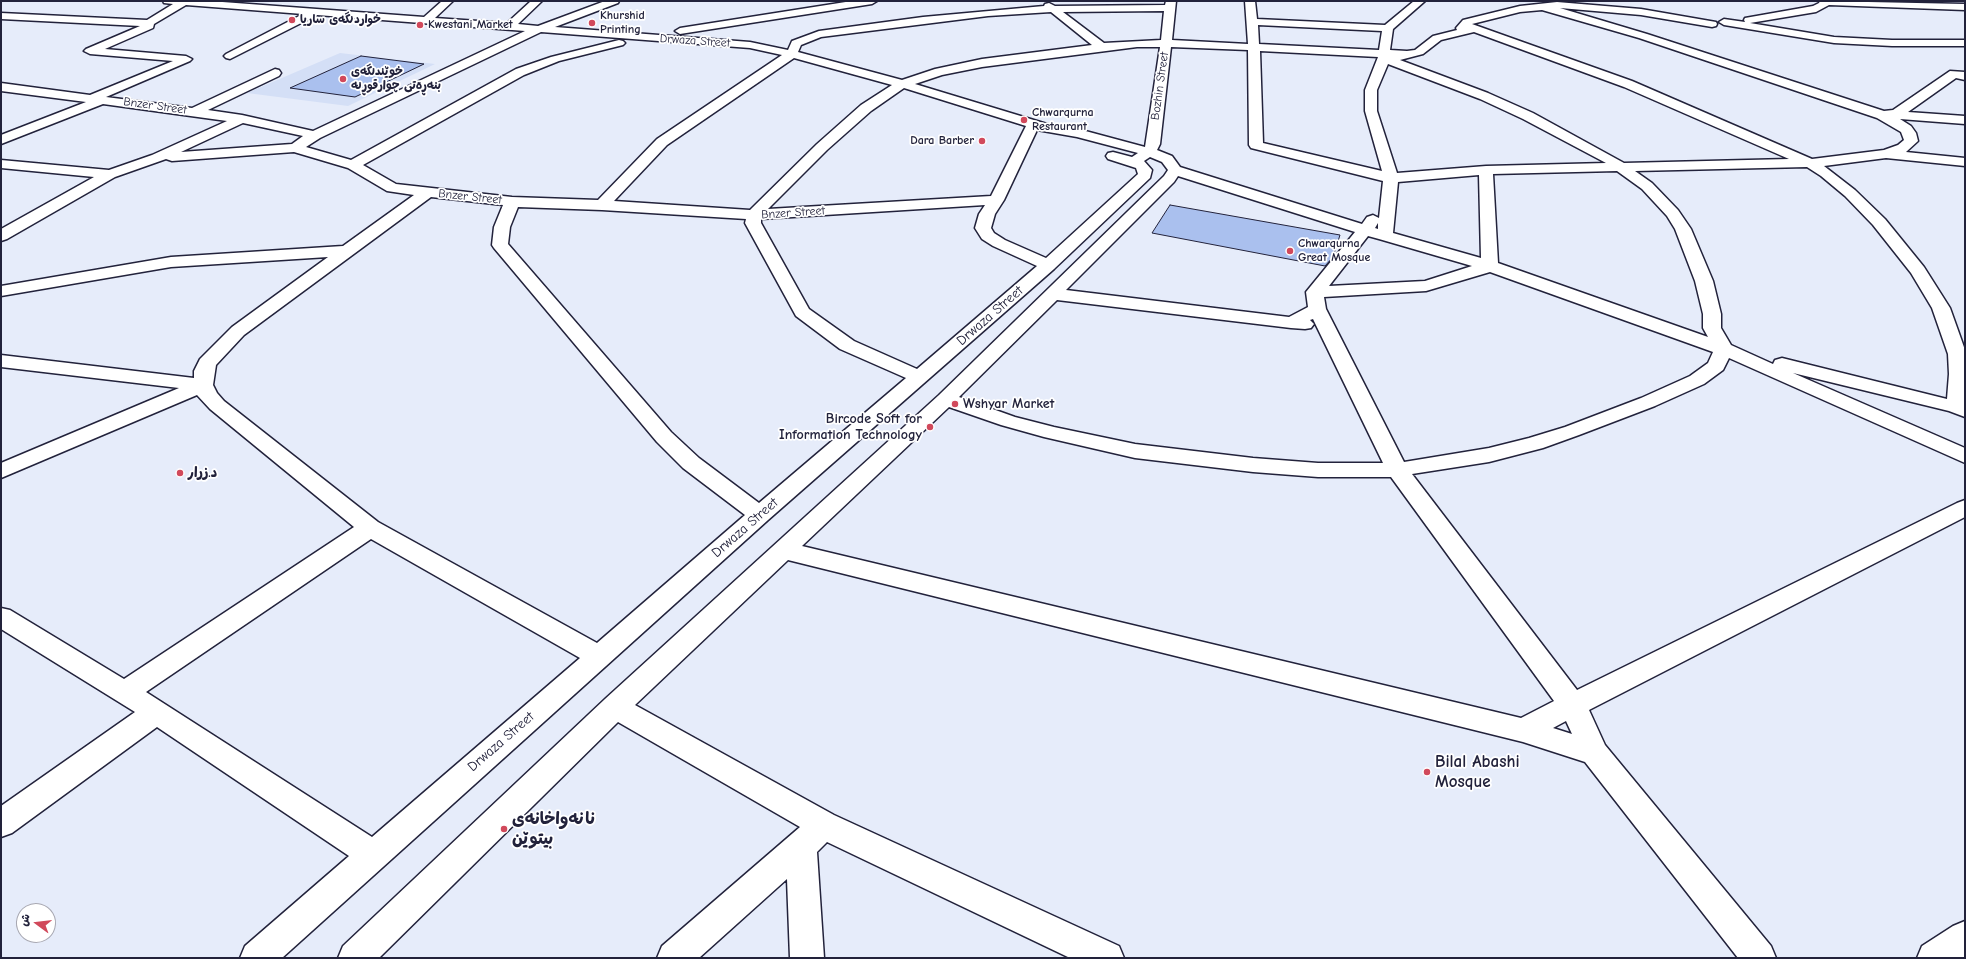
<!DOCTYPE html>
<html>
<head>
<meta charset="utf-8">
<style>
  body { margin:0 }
  #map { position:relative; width:1966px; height:959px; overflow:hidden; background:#e6ecfa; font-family:"Comic Neue","Playpen Sans Arabic",sans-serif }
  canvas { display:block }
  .frame { position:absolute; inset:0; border:2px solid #22223b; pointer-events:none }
  .north { position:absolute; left:16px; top:903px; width:40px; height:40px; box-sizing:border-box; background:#fff; border:1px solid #a7a7b1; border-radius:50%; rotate:285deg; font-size:11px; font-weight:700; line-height:16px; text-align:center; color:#22223b }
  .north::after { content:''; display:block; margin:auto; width:14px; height:18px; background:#d1495b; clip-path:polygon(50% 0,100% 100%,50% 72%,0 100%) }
</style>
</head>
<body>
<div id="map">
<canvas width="1966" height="959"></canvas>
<div class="frame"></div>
<div class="north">ش</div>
</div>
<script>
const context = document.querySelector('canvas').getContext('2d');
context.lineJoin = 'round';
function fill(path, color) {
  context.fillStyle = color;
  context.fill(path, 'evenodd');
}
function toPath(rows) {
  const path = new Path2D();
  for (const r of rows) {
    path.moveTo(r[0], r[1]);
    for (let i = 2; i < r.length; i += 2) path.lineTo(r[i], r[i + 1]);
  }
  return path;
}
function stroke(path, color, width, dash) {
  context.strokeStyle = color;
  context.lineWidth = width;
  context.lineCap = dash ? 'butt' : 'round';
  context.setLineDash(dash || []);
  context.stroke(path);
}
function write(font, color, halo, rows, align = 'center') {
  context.font = font + ' "Comic Neue","Playpen Sans Arabic",sans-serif';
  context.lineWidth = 3.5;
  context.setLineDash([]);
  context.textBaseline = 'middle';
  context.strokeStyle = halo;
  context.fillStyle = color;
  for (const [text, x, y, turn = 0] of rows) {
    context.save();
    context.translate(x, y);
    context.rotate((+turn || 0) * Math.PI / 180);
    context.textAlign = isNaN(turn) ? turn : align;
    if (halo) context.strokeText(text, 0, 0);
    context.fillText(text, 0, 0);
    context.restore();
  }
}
const built = toPath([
  [340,53,435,64,348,106,247,93]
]);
const building = toPath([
  [361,56,424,64,355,97,290,88,361,56],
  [1170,205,1340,235,1333,257,1325,266,1152,233,1170,205]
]);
const minor = toPath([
  [163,1,209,1,424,17,442,1,453,1,435,18,507,23,531,1,542,1,518,24,538,26,605,1,619,1,618,3,555,27,750,42,788,50,792,41,819,31,923,17,1044,6,1045,4,1049,3,1055,6,1165,5,1166,1,1176,1,1172,40,1248,44,1245,1,1255,1,1257,19,1385,25,1414,1,1425,1,1393,29,1390,50,1407,51,1415,50,1433,36,1457,30,1456,28,1463,20,1520,6,1557,2,1641,9,1716,22,1717,24,1716,26,1712,27,1641,15,1560,8,1647,34,1884,111,1893,110,1950,71,1965,72,1965,80,1956,78,1908,112,1965,116,1965,124,1900,119,1911,126,1916,133,1918,141,1906,152,1965,158,1965,166,1886,158,1824,166,1855,190,1885,219,1924,267,1950,308,1965,350,1965,417,1949,411,1793,373,1965,448,1965,463,1729,358,1723,370,1704,384,1655,406,1579,435,1543,448,1489,462,1412,474,1577,690,1957,503,1965,500,1965,517,1589,710,1605,745,1771,946,1776,958,1738,958,1585,762,1523,742,788,560,635,705,834,815,1119,946,1124,958,1070,958,827,842,817,852,824,958,790,958,787,879,699,958,657,958,662,946,800,827,618,722,379,958,338,958,343,946,605,699,939,395,1164,176,1168,170,1162,162,1150,157,1144,161,1152,170,1150,178,1054,269,768,520,282,958,240,958,245,946,349,856,157,727,12,833,1,837,1,806,135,712,1,629,1,608,10,610,124,679,354,527,210,409,197,395,1,478,1,463,179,388,1,367,1,355,194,378,194,371,200,359,232,327,328,257,171,267,1,296,1,286,171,257,343,246,414,195,387,191,348,168,294,152,172,161,166,159,115,177,7,239,1,241,1,229,94,177,1,168,1,160,109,170,152,155,227,121,103,104,1,144,1,135,86,102,1,91,1,83,90,95,173,61,90,54,84,51,86,49,140,26,1,19,1,13,147,20,173,4,164,3,163,1],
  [186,5,303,14,226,54,224,56,226,58,230,59,317,15,525,31,313,131,242,115,208,110,279,76,281,73,279,70,275,69,192,108,106,97,190,61,192,59,186,56,105,49,153,28,154,24,186,5],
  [1542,10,1639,38,1877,118,1901,132,1904,140,1898,145,1884,150,1812,159,1632,81,1472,24,1520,12,1542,10],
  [1164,11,1161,40,1104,43,1063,12,1164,11],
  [1051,12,1092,45,982,59,935,69,902,80,798,52,801,45,821,37,988,16,1051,12],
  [1258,25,1382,31,1379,50,1259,44,1258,25],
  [541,32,750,48,782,55,657,139,598,200,512,197,396,184,363,165,524,75,559,61,623,45,625,43,623,41,619,40,551,57,516,69,351,160,306,147,320,138,541,32],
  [1474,32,1624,87,1789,159,1624,163,1533,113,1488,93,1400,60,1423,54,1441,40,1474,32],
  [1137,47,1160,47,1145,147,1078,129,1047,124,915,84,942,75,982,67,1137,47],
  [1171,47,1248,50,1249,145,1251,148,1383,181,1379,218,1373,215,1367,217,1362,224,1180,167,1172,156,1157,150,1160,144,1171,47],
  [1260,51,1378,57,1365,90,1365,111,1382,171,1263,143,1260,51],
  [794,58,892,85,861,105,817,144,750,210,614,201,667,145,794,58],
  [1388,64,1480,99,1523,119,1606,163,1486,166,1397,173,1377,111,1377,90,1388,64],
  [904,88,1026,126,991,196,768,209,827,150,871,111,904,88],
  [243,123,303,136,292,144,181,152,243,123],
  [1037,130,1077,137,1138,153,1132,157,1113,152,1108,153,1106,156,1108,159,1136,168,1138,174,1046,258,1005,240,994,233,991,228,995,214,1004,200,1037,130],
  [1807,167,1821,176,1845,196,1873,225,1911,273,1932,308,1948,354,1949,374,1947,399,1782,358,1775,360,1773,364,1731,345,1721,328,1721,314,1713,281,1691,229,1678,210,1652,183,1635,171,1807,167],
  [1617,171,1642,189,1667,216,1675,229,1695,281,1703,314,1703,328,1708,337,1498,263,1493,174,1617,171],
  [1479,175,1481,258,1393,233,1398,182,1479,175],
  [1178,176,1355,232,1306,292,1308,307,1289,317,1066,290,1174,182,1178,176],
  [431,197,503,205,494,227,492,245,494,248,657,442,683,468,745,515,597,643,378,522,224,401,217,393,213,385,216,365,244,335,431,197],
  [985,205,979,214,975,228,982,239,993,246,1037,266,917,369,854,341,809,309,761,223,761,219,985,205],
  [518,207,602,210,746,219,745,223,796,316,840,349,906,378,759,503,699,458,671,432,508,244,510,227,518,207],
  [1378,223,1378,229,1375,228,1378,223],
  [1368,236,1379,239,1472,266,1425,281,1329,286,1368,236],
  [1490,272,1713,352,1708,363,1690,376,1641,398,1565,427,1529,438,1489,448,1404,462,1326,309,1324,297,1426,291,1490,272],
  [1057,300,1291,328,1305,329,1311,328,1314,324,1310,320,1313,319,1383,463,1318,463,1253,458,1135,444,1054,427,1015,417,959,397,1057,300],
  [949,407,1001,425,1044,437,1135,458,1253,472,1318,477,1391,477,1554,701,1521,718,802,546,949,407],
  [371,539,580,658,372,837,146,692,371,539],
  [1566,721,1572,734,1553,728,1566,721],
  [852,1,877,1,872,4,680,34,675,31,680,28,852,1],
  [1820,1,1965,4,1965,10,1829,5,1816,12,1750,23,1834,37,1892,40,1965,40,1965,46,1892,46,1834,43,1724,25,1719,22,1724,19,1745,22,1744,20,1745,18,1813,6,1819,3,1820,1],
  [1965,921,1965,957,1917,958,1922,946,1953,926,1965,921]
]);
const markers = [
  [292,20,4,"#d1495b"],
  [592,23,4,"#d1495b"],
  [420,25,4,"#d1495b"],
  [343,79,4,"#d1495b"],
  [1024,120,4,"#d1495b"],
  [982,141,4,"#d1495b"],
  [1290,251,4,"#d1495b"],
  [955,404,4,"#d1495b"],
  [930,427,4,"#d1495b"],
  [180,473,4,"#d1495b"],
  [1427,772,4,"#d1495b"],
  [504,829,4,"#d1495b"]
];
const farPoinames = [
  ["Khurshid",600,16],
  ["Printing",600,30],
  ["خواردنگەی ساریا",300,20],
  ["Kwestani Market",428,25],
  ["خوێندنگەی",351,72],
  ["بنەڕەتی چوارقوڕنە",351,86],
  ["Chwarqurna",1032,113],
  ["Restaurant",1032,127],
  ["Dara Barber",974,141,"right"],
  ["Chwarqurna",1298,244],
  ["Great Mosque",1298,258]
];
const farStreetnames = [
  ["Drwaza Street",695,41,4],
  ["Bozhin Street",1160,86,-82],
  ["Bnzer Street",155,106,8],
  ["Bnzer Street",470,197,6],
  ["Bnzer Street",793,213,-4]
];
const streetNames = [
  ["Drwaza Street",990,316,-41],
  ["Drwaza Street",745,528,-41],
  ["Drwaza Street",501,742,-41]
];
const poiNames = [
  ["Wshyar Market",963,404],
  ["Bircode Soft for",922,419,"right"],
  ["Information Technology",922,435,"right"],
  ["د.زرار",188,473]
];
const nearPoinames = [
  ["Bilal Abashi",1435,762],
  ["Mosque",1435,782],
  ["نانەواخانەی",512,819],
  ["بیتوێن",512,839]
];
fill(built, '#d4dff6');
fill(building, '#aac0ee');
stroke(building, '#22223b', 1);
stroke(minor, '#22223b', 3);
fill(minor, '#fff');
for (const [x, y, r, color] of markers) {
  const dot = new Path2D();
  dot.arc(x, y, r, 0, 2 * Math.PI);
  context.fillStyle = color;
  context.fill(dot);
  stroke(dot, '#fff', 1.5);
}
write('bold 12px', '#22223b', '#fff', farPoinames, 'left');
write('12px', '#22223b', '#fff', farStreetnames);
write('14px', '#22223b', '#fff', streetNames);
write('bold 14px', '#22223b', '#fff', poiNames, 'left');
write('bold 17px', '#22223b', '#fff', nearPoinames, 'left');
</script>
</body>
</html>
